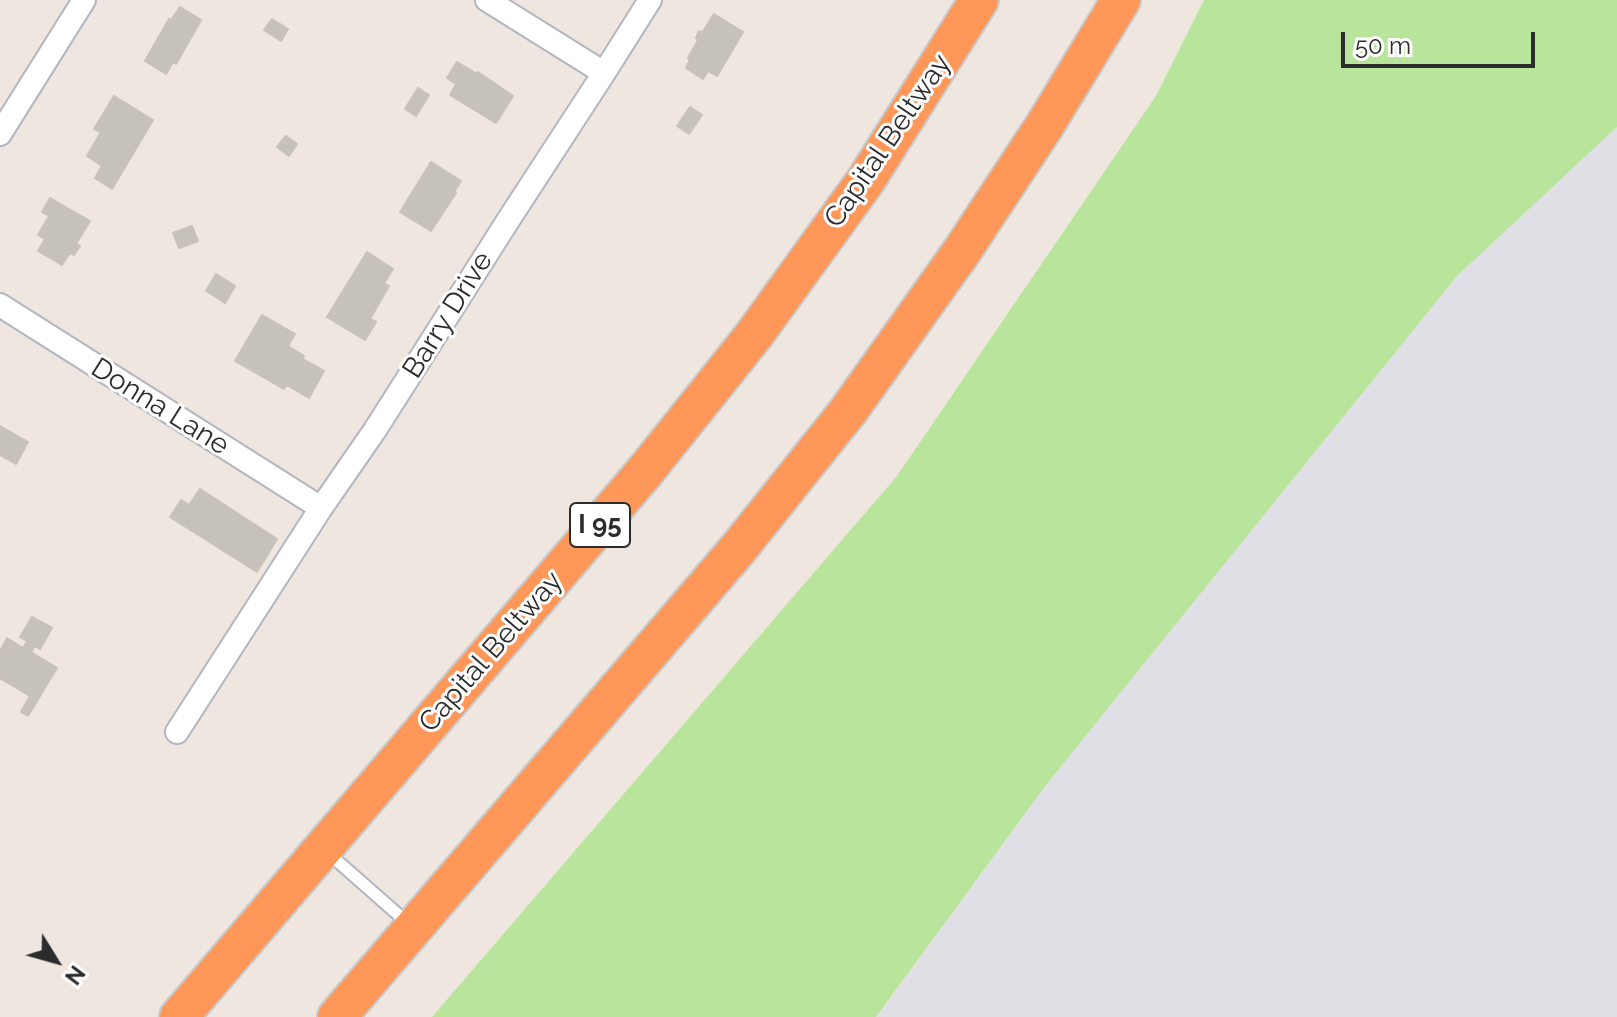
<!DOCTYPE html>
<html>
<head>
<meta charset="utf-8">
<style>
  body { margin:0 }
  #map { position:relative; width:1617px; height:1017px; overflow:hidden; background:#eee6df; font-family:Raleway,sans-serif }
  canvas { display:block }
  .north { position:absolute; left:16px; top:921px; width:80px; height:80px; -webkit-text-stroke:6px #fff; paint-order:stroke; rotate:127deg; font-size:22px; font-weight:700; line-height:32px; text-align:center; color:#2c2c2c }
  .north::after { content:''; display:block; margin:auto; width:28px; height:36px; background:#2c2c2c; clip-path:polygon(50% 0,100% 100%,50% 72%,0 100%) }
  .scale { position:absolute; left:1341px; top:32px; width:194px; height:36px; box-sizing:border-box; border:4px solid #2c2c2c; border-top:0; padding-left:10px; font-size:24px; line-height:28px; white-space:nowrap; color:#2c2c2c; -webkit-text-stroke:6px #fff; paint-order:stroke }
</style>
</head>
<body>
<div id="map">
<canvas width="1617" height="1017"></canvas>
<div class="north">N</div>
<div class="scale">50 m</div>
</div>
<script>
const context = document.querySelector('canvas').getContext('2d');
context.lineJoin = 'round';
function fill(path, color) {
  context.fillStyle = color;
  context.fill(path, 'evenodd');
}
function toPath(rows) {
  const path = new Path2D();
  for (const r of rows) {
    path.moveTo(r[0], r[1]);
    for (let i = 2; i < r.length; i += 2) path.lineTo(r[i], r[i + 1]);
  }
  return path;
}
function stroke(path, color, width, dash) {
  context.strokeStyle = color;
  context.lineWidth = width;
  context.lineCap = dash ? 'butt' : 'round';
  context.setLineDash(dash || []);
  context.stroke(path);
}
function write(font, color, halo, rows, align = 'center') {
  context.font = font + ' Raleway,sans-serif';
  context.lineWidth = 6;
  context.setLineDash([]);
  context.textBaseline = 'middle';
  context.strokeStyle = halo;
  context.fillStyle = color;
  for (const [text, x, y, turn = 0] of rows) {
    context.save();
    context.translate(x, y);
    context.rotate((+turn || 0) * Math.PI / 180);
    context.textAlign = isNaN(turn) ? turn : align;
    if (halo) context.strokeText(text, 0, 0);
    context.fillText(text, 0, 0);
    context.restore();
  }
}
const industrial = toPath([
  [1617,127,1617,1017,877,1017,1046,785,1457,276]
]);
const green = toPath([
  [1204,0,1617,0,1617,127,1457,276,1046,785,876,1017,432,1017,897,476,1156,96]
]);
const building = toPath([
  [180,7,201,20,176,64,173,62,166,74,145,61,169,19,171,20,180,7],
  [714,14,743,32,717,76,708,71,703,79,686,68,690,59,688,58,698,40,696,38,699,31,702,33,714,14],
  [272,19,288,29,281,41,264,30,272,19],
  [457,62,477,74,478,72,513,96,496,123,450,95,456,84,447,78,457,62],
  [418,88,429,95,416,116,405,109,418,88],
  [114,96,153,120,112,189,95,178,102,166,87,156,101,132,94,129,114,96],
  [690,107,702,115,689,134,677,126,690,107],
  [286,136,297,144,289,156,277,147,286,136],
  [431,162,461,181,454,192,456,193,431,231,400,212,431,162],
  [50,198,90,221,76,244,80,246,74,255,70,253,62,265,38,251,45,239,38,235,49,216,42,212,50,198],
  [192,226,198,241,179,248,173,233,192,226],
  [367,252,393,269,384,283,389,286,370,319,376,322,365,340,327,317,367,252],
  [216,274,235,286,225,303,206,291,216,274],
  [262,315,295,334,288,346,304,356,302,359,324,371,309,398,287,385,284,389,235,361,262,315],
  [0,426,28,442,16,464,0,455,0,426],
  [200,489,277,539,257,572,170,517,181,500,189,505,200,489],
  [32,617,52,628,40,649,35,646,31,652,57,668,28,716,21,712,30,696,0,678,0,651,7,638,23,648,27,641,20,637,32,617]
]);
const service = toPath([
  [327,852,410,925]
]);
const minor = toPath([
  [487,0,604,73],
  [0,134,84,0],
  [0,305,321,508],
  [177,732,321,508,375,430,509,219,604,73,650,0]
]);
const motorway = toPath([
  [179,1017,647,469,754,335,866,180,979,0],
  [337,1017,738,549,849,410,962,251,1045,125,1121,0]
]);
const shields = [
  [600,525,60]
];
const shieldNames = [
  ["I 95",600,525]
];
const streetNames = [
  ["Capital Beltway",888,141,-56],
  ["Barry Drive",448,315,-58],
  ["Donna Lane",160,407,32],
  ["Capital Beltway",491,652,-49]
];
fill(industrial, '#e1dfe6');
fill(green, '#b8e59b');
fill(building, '#c6c1ba');
stroke(building, '#c9c2b8', 2);
stroke(service, '#b2b6c0', 15);
stroke(minor, '#b2b6c0', 26);
stroke(motorway, '#c8c8c8', 42);
stroke(service, '#fff', 11);
stroke(minor, '#fff', 22);
stroke(motorway, '#ff9758', 38);
for (const [x, y, w] of shields) {
  const box = new Path2D();
  box.roundRect(x - w / 2, y - 22, w, 44, 6);
  context.fillStyle = '#fff';
  context.fill(box);
  stroke(box, '#2c2c2c', 2);
}
write('bold 26px', '#2c2c2c', null, shieldNames);
write('28px', '#2c2c2c', '#fff', streetNames);
</script>
</body>
</html>
